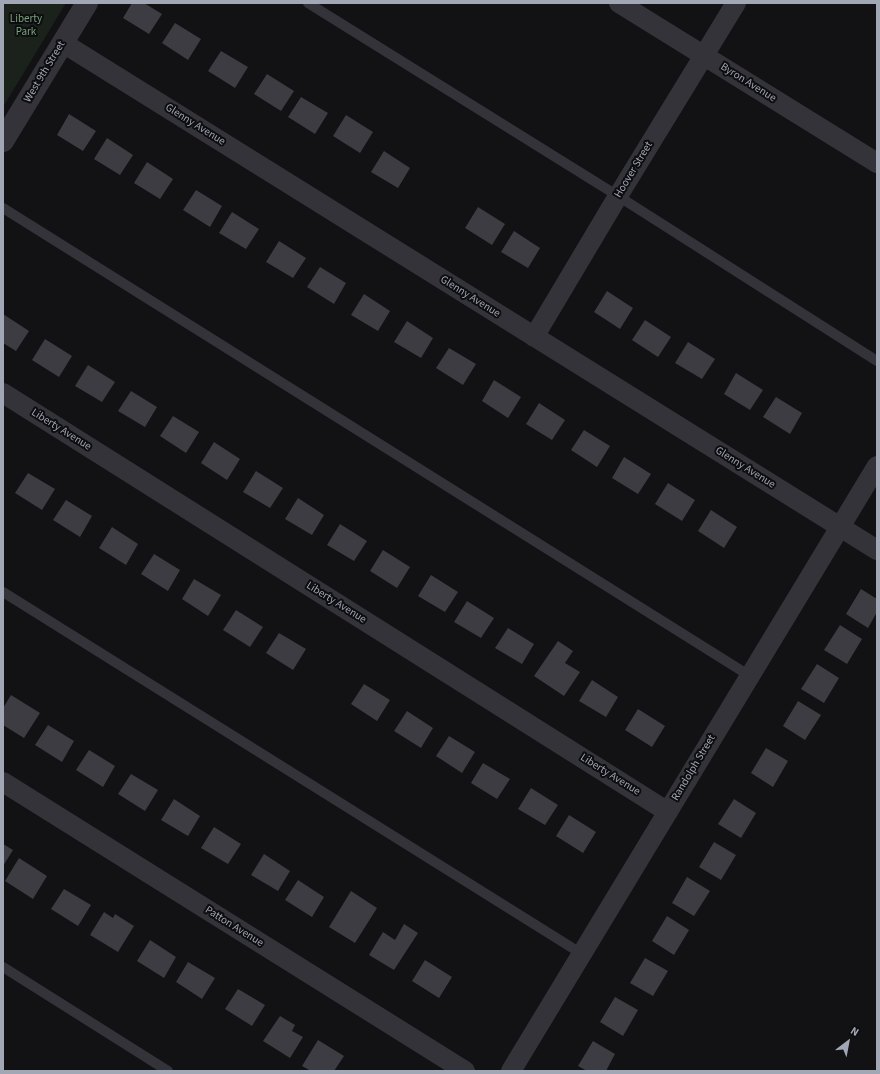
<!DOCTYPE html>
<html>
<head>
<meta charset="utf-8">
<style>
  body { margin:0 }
  #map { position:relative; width:880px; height:1074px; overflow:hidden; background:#121214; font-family:"Source Sans 3",sans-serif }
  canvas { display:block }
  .frame { position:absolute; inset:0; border:4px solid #a2a7b6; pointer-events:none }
  .north { position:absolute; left:828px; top:1022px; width:40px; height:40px; -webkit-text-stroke:3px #0d0d0f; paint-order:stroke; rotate:32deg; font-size:11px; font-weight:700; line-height:16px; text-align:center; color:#a2a7b6 }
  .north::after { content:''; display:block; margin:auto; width:14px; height:18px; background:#a2a7b6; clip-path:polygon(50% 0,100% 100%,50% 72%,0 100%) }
</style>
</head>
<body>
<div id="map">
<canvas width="880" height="1074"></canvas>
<div class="frame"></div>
<div class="north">N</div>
</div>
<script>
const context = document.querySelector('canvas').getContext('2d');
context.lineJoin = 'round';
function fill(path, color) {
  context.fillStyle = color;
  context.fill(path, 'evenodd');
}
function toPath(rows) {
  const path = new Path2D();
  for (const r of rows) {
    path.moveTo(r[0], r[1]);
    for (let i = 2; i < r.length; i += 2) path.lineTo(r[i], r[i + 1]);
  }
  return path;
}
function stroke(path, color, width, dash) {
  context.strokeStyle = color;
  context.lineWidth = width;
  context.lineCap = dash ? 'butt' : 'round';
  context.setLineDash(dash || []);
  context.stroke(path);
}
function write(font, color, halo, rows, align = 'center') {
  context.font = font + ' "Source Sans 3",sans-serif';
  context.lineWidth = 4;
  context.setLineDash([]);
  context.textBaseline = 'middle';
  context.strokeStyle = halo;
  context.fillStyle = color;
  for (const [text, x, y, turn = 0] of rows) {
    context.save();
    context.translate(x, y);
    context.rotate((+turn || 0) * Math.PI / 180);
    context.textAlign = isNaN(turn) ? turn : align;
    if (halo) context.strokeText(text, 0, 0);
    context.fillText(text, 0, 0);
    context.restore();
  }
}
const green = toPath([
  [3,3,66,3,3,107]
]);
const building = toPath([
  [132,3,144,3,162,14,149,34,123,18],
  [175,23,201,39,188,60,162,43],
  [221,51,248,67,235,88,208,71],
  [267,74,294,91,281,111,254,94],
  [301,97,328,113,315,134,288,117],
  [69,114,96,131,83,151,57,135],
  [346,115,373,132,360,153,333,136],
  [107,138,133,155,120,175,94,159],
  [384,151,410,168,398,188,371,172],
  [147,162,173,179,160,199,134,183],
  [196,190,222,206,210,227,183,210],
  [478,207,505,224,492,245,465,228],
  [232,212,259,229,246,249,219,233],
  [514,231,540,248,528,268,501,252],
  [279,241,306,258,293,278,266,262],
  [320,267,346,283,334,304,307,287],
  [607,291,633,308,620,329,594,312],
  [364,294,390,311,378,331,351,315],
  [3,314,29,331,16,351,3,343],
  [645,320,671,337,658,357,632,340],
  [407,321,433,338,421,358,394,342],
  [45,339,72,356,59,377,32,360],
  [688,342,715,359,702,379,675,363],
  [449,348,476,364,463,385,436,368],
  [88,365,115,382,102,402,75,386],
  [736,373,763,390,750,410,724,394],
  [494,380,521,397,508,418,482,401],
  [131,391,157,407,145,427,118,411],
  [776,397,802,413,790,434,763,417],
  [539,403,565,420,552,440,526,424],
  [173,416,199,432,186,453,160,436],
  [584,430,610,446,597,467,571,450],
  [214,442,240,459,227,480,201,463],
  [624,457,651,474,638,494,612,478],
  [256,471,283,488,270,508,243,492],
  [28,473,55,489,42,510,15,493],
  [668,483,695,500,682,521,655,504],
  [298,498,324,515,312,535,285,519],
  [66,500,92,516,80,537,53,520],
  [711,510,737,527,724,548,698,531],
  [340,524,367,541,354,561,327,545],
  [112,527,138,544,126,565,99,548],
  [383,550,410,567,397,588,370,571],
  [154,554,180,570,168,591,141,574],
  [431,575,458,592,445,612,418,596],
  [194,579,221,595,208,616,182,599],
  [861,589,877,599,877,612,868,628,846,614],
  [467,601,494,618,481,638,454,622],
  [236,610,263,627,250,647,223,630],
  [840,625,862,639,847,664,824,650],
  [508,628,534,644,522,664,495,648],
  [279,633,306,649,293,670,266,653],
  [558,641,573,651,565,663,580,672,564,696,534,676],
  [817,664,839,678,824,703,801,689],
  [592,680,618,697,606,717,579,701],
  [364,684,390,700,377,721,351,704],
  [11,695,40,713,24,738,3,725,3,708],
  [798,701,821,715,805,740,783,726],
  [638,709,665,726,652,747,625,730],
  [407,711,433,728,421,748,394,731],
  [48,725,74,741,62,762,35,745],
  [449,736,475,752,462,773,436,756],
  [766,748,788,761,773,787,751,773],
  [89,750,115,766,103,787,76,770],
  [483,763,510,779,497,799,471,783],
  [131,774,158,790,145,811,118,794],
  [531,788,558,805,545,825,518,809],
  [174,799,200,816,188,836,161,820],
  [734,799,756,813,741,838,718,824],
  [569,815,596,832,583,853,556,836],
  [214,827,241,844,228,864,201,848],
  [714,842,736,855,721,880,699,867],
  [3,844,13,850,3,866],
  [264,854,290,871,278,891,251,875],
  [19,858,47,876,33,899,5,881],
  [687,877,710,891,694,916,672,903],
  [298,880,324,897,312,917,285,900],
  [64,889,91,905,78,926,51,909],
  [351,891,377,908,355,943,329,927],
  [104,912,113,918,115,914,134,926,118,952,90,935],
  [667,916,689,930,674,955,652,941],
  [404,924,418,933,394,970,369,955,383,932,395,940],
  [150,940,176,957,164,978,137,961],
  [645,958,668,971,653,996,630,983],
  [425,960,452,977,439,998,412,981],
  [188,962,215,978,202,999,176,982],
  [238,989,265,1005,252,1026,225,1009],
  [615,997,638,1010,623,1036,600,1022],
  [280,1016,295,1025,292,1031,303,1037,290,1058,263,1041],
  [318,1040,344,1056,334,1071,311,1071,302,1066],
  [593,1041,615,1054,606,1071,587,1071,578,1066]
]);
const service = toPath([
  [308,3,618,196,877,361],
  [3,208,750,676],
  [3,592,582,954],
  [3,967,168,1071]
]);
const minor = toPath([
  [619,3,877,163],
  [63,43,877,550],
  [534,337,618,196,736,3],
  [3,393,668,812],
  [3,782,465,1071],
  [511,1071,877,466]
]);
const tertiary = toPath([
  [3,141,87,3]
]);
const parkNames = [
  ["Liberty",26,20],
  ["Park",26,33]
];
const streetNames = [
  ["West 9th Street",45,72,-59],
  ["Byron Avenue",748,83,32],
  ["Glenny Avenue",195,125,32],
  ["Hoover Street",634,170,-59],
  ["Glenny Avenue",470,297,32],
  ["Liberty Avenue",61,430,32],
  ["Glenny Avenue",745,468,32],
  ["Liberty Avenue",336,603,32],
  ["Randolph Street",694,768,-59],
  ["Liberty Avenue",610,775,32],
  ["Patton Avenue",234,927,32]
];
fill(green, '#1a221b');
fill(building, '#3c3c42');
stroke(service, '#333339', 10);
stroke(minor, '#333339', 20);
stroke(tertiary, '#333339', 22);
write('11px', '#77a37c', '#0d0d0f', parkNames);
write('11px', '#a2a7b6', '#0d0d0f', streetNames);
</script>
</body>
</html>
